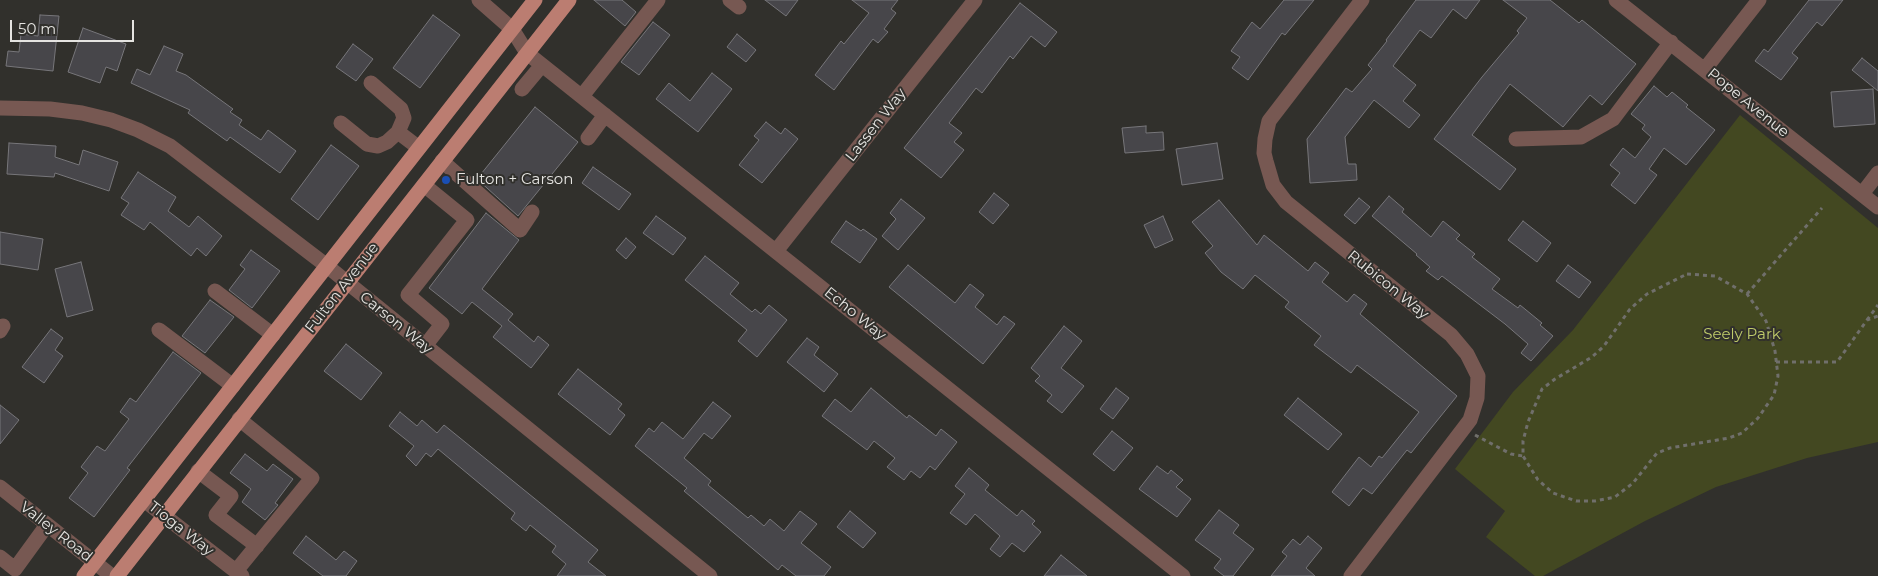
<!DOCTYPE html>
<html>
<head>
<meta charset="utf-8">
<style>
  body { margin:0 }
  #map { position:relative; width:1878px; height:576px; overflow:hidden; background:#31302c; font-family:Montserrat,sans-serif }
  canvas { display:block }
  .scale { position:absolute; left:10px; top:20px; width:124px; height:22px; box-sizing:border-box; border:2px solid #e5e4e1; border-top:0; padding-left:6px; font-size:15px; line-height:18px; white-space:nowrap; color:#e5e4e1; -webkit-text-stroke:4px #31302c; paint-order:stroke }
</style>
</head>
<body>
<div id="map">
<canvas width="1878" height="576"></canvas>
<div class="scale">50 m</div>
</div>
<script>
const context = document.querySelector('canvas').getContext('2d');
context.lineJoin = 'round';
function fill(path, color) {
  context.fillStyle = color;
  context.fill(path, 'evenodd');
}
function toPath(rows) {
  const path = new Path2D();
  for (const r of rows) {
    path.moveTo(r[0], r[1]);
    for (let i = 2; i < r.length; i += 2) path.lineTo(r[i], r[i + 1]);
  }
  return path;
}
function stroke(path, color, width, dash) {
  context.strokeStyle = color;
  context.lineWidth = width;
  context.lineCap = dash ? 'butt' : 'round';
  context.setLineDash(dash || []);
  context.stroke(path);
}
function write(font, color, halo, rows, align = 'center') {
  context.font = font + ' Montserrat,sans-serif';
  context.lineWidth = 4;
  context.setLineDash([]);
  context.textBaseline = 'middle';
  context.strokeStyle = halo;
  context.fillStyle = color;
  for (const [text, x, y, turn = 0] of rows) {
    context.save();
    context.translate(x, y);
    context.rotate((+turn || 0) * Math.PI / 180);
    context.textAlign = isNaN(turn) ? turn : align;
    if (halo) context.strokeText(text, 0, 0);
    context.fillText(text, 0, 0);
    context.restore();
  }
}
const green = toPath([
  [1740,115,1878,228,1878,442,1807,458,1716,487,1645,521,1543,576,1535,576,1486,537,1505,511,1455,469,1513,392,1573,330]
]);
const building = toPath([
  [594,0,622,0,636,12,625,26,594,0],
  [765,0,798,0,786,16,765,0],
  [852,0,898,0,891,9,896,13,884,29,888,32,878,43,873,39,834,90,815,75,841,41,844,44,869,13,852,0],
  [1284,0,1314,0,1285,35,1282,33,1248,80,1232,68,1240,57,1231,51,1252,22,1260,29,1284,0],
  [1416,0,1480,0,1466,19,1453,9,1431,38,1420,30,1393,66,1416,85,1403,101,1420,115,1409,128,1374,100,1345,137,1348,164,1356,164,1357,180,1310,183,1307,139,1346,88,1352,92,1372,69,1368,65,1387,41,1386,40,1416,0],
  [1503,0,1550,0,1579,23,1582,20,1636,64,1602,105,1590,95,1563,127,1510,84,1472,135,1516,169,1500,190,1434,139,1482,77,1519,33,1517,31,1527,18,1503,0],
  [1809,0,1843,0,1822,26,1817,22,1800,43,1792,53,1798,58,1781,80,1755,61,1764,49,1768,52,1809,0],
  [1020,3,1057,32,1045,47,1031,36,1013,59,1010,56,982,93,976,88,949,123,962,133,954,142,964,150,941,178,904,148,1020,3],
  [40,15,59,16,53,71,6,66,8,51,19,52,21,34,38,36,40,15],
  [433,15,460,35,420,88,393,68,433,15],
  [653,22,670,35,639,75,621,62,653,22],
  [83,28,126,44,117,71,106,67,100,83,68,72,83,28],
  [737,34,756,50,746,62,727,47,737,34],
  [353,44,373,59,356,81,336,67,353,44],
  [164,46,183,54,176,71,186,75,233,109,230,112,242,120,239,125,261,140,268,130,296,151,280,173,230,137,227,141,188,113,190,110,131,83,137,69,150,75,164,46],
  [1862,58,1878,71,1878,91,1852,70,1862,58],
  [712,73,732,89,698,132,656,99,669,83,690,101,712,73],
  [1654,86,1667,97,1672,92,1688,105,1686,107,1715,130,1686,165,1664,148,1649,169,1657,175,1635,204,1611,185,1620,173,1610,165,1623,148,1635,158,1651,137,1642,129,1645,125,1631,114,1654,86],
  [1873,89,1875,124,1834,127,1831,92,1873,89],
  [535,107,578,142,518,216,477,179,535,107],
  [766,122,781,134,785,128,798,139,762,183,739,165,759,140,754,136,766,122],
  [1146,126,1146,133,1163,132,1164,150,1125,153,1122,128,1146,126],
  [9,143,56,146,55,157,79,165,83,150,118,162,109,191,55,173,54,177,7,174,9,143],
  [1217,143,1223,179,1182,185,1176,149,1217,143],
  [331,145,359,166,318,220,291,199,331,145],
  [593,167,631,194,619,210,582,183,593,167],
  [138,172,176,197,168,211,189,227,198,216,222,236,206,256,197,248,191,256,150,222,144,230,121,215,129,203,121,198,138,172],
  [994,193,1009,205,993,224,979,212,994,193],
  [1389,196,1404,209,1402,212,1431,237,1443,221,1460,235,1456,239,1475,254,1472,257,1500,279,1492,289,1518,308,1520,305,1542,323,1540,325,1553,336,1531,361,1521,353,1528,344,1505,324,1442,276,1438,280,1426,271,1430,267,1416,255,1417,254,1372,216,1389,196],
  [1359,198,1370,207,1355,224,1344,215,1359,198],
  [901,199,925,218,898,250,882,236,896,219,890,213,901,199],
  [1219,200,1257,245,1264,235,1308,271,1315,262,1329,273,1322,282,1347,302,1354,294,1367,304,1360,314,1457,396,1411,453,1407,450,1372,494,1363,488,1349,506,1332,492,1359,457,1371,467,1379,456,1382,458,1419,412,1357,365,1351,373,1314,345,1321,336,1285,307,1289,302,1255,275,1243,289,1221,272,1205,253,1213,246,1192,222,1219,200],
  [486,213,519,240,482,289,513,314,508,320,534,342,538,336,549,345,531,368,493,337,502,326,472,302,462,314,429,288,486,213],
  [656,216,686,238,673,255,643,233,656,216],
  [1163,216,1173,240,1155,248,1144,225,1163,216],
  [846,221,861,231,863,229,877,239,860,263,831,242,846,221],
  [1523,221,1551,243,1537,262,1508,240,1523,221],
  [0,232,43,239,38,270,0,264,0,232],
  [626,238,636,247,626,259,616,250,626,238],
  [251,250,280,271,252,308,229,290,245,269,240,265,251,250],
  [705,256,739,283,730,294,752,312,755,309,761,314,769,305,787,320,757,357,738,341,747,330,685,280,705,256],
  [81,262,93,310,67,317,55,269,81,262],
  [908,265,955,303,970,284,984,295,975,307,997,325,1004,316,1015,324,983,364,889,287,908,265],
  [1568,265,1591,282,1579,298,1556,281,1568,265],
  [210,300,234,317,205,353,182,336,210,300],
  [1064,326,1082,341,1061,368,1084,386,1062,413,1047,401,1052,395,1035,381,1040,376,1031,368,1064,326],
  [51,329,63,338,55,350,63,356,44,383,22,367,51,329],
  [807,338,819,347,814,355,838,374,824,392,787,362,807,338],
  [346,344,382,373,361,400,324,371,346,344],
  [173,352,201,373,127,468,130,470,94,517,69,498,88,473,81,467,97,446,105,451,129,419,120,412,130,398,136,402,173,352],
  [578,369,622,404,618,409,625,415,610,435,558,394,578,369],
  [871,388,907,418,909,415,936,436,941,429,957,442,935,470,930,466,920,478,911,471,904,480,887,467,895,458,874,441,867,450,822,416,835,399,851,412,871,388],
  [1116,388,1129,398,1113,419,1100,409,1116,388],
  [1298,398,1342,434,1328,450,1284,415,1298,398],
  [713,402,731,416,712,439,704,433,684,458,711,481,708,485,748,518,751,515,764,526,770,519,784,531,800,511,817,524,801,543,831,567,824,576,796,576,782,565,778,570,684,491,687,488,635,446,649,428,654,432,662,422,683,439,713,402],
  [0,405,19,420,0,444,0,405],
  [400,412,417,426,422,420,437,433,444,425,598,550,588,562,606,576,557,576,566,564,552,552,556,546,530,525,526,531,511,519,515,513,438,449,431,457,426,453,416,466,406,456,414,446,389,426,400,412],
  [1112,431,1133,448,1114,471,1093,454,1112,431],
  [245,454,267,471,273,464,293,479,275,503,278,505,265,520,242,502,251,489,230,473,245,454],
  [1157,466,1168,474,1171,470,1183,480,1176,487,1191,499,1177,517,1139,489,1157,466],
  [969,468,989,485,985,490,1017,516,1022,510,1035,521,1032,524,1041,532,1024,552,1012,543,1000,557,990,549,1000,536,975,514,966,525,950,513,965,494,955,486,969,468],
  [1219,510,1239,525,1233,533,1254,549,1233,576,1224,576,1214,568,1221,559,1195,540,1219,510],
  [850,511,876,533,863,548,837,527,850,511],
  [306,536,336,560,344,551,357,561,346,576,323,576,293,553,306,536],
  [1308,536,1322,548,1306,568,1315,576,1271,576,1287,556,1282,552,1293,539,1300,545,1308,536],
  [1061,555,1087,576,1044,576,1061,555]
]);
const path = toPath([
  [1687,274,1715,276,1747,294,1766,321,1775,351,1778,376,1774,395,1758,418,1742,433,1729,438,1670,448,1657,453,1633,483,1615,497,1595,501,1576,501,1553,493,1538,480,1523,456,1523,441,1528,422,1542,389,1555,379,1592,357,1604,346,1630,309,1647,294,1687,274],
  [1747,294,1822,208],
  [1867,320,1878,305],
  [1776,362,1837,362,1867,320,1878,316],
  [1475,435,1511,454,1523,456]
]);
const minor = toPath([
  [479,0,512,29,527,53,1183,576],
  [730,0,739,7],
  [1616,0,1878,207],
  [1705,69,1759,0],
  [371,83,401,109,404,118,398,132,419,148],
  [522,89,542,65],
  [582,96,658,0],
  [0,108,50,109,82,113,111,120,138,130,170,146,327,266,710,576],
  [341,123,367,144,378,146,387,142,398,132],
  [588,138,605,115],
  [1516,139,1581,137,1613,119,1671,42],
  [442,161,520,230,532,212],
  [424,185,467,220,408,295,442,324,425,346],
  [1862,194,1878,173],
  [776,251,975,0],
  [215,291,273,335],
  [159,330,233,386],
  [0,331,3,326],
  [198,471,231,496,216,515,257,546],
  [0,487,112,576],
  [144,500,242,576],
  [0,557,15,569,47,525],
  [236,571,312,478,239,419],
  [1351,576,1470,420,1477,398,1478,376,1467,354,1451,335,1286,202,1273,185,1266,161,1264,153,1265,139,1269,121,1362,0]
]);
const major = toPath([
  [84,576,535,0],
  [117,576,569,0]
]);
const markers = [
  [446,180,5,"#1a4fb4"]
];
const streetNames = [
  ["Pope Avenue",1748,103,39],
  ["Lassen Way",876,125,-52],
  ["Rubicon Way",1388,285,39],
  ["Fulton Avenue",342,288,-52],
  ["Echo Way",855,314,39],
  ["Carson Way",396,323,39],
  ["Tioga Way",181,529,38],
  ["Valley Road",56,532,38]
];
const poiNames = [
  ["Fulton + Carson",456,180]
];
const parkNames = [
  ["Seely Park",1742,335]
];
fill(green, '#434821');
fill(building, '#47464a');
stroke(building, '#77767a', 1);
stroke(path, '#706f6b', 3, [4, 4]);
stroke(minor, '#775852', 15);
stroke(major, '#bb7d71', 15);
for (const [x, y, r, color] of markers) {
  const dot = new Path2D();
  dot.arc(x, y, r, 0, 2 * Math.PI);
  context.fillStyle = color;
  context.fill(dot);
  stroke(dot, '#31302c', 2);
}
write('15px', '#e5e4e1', '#31302c', streetNames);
write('15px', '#e5e4e1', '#31302c', poiNames, 'left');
write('15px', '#bfcb6a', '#31302c', parkNames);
</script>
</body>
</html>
